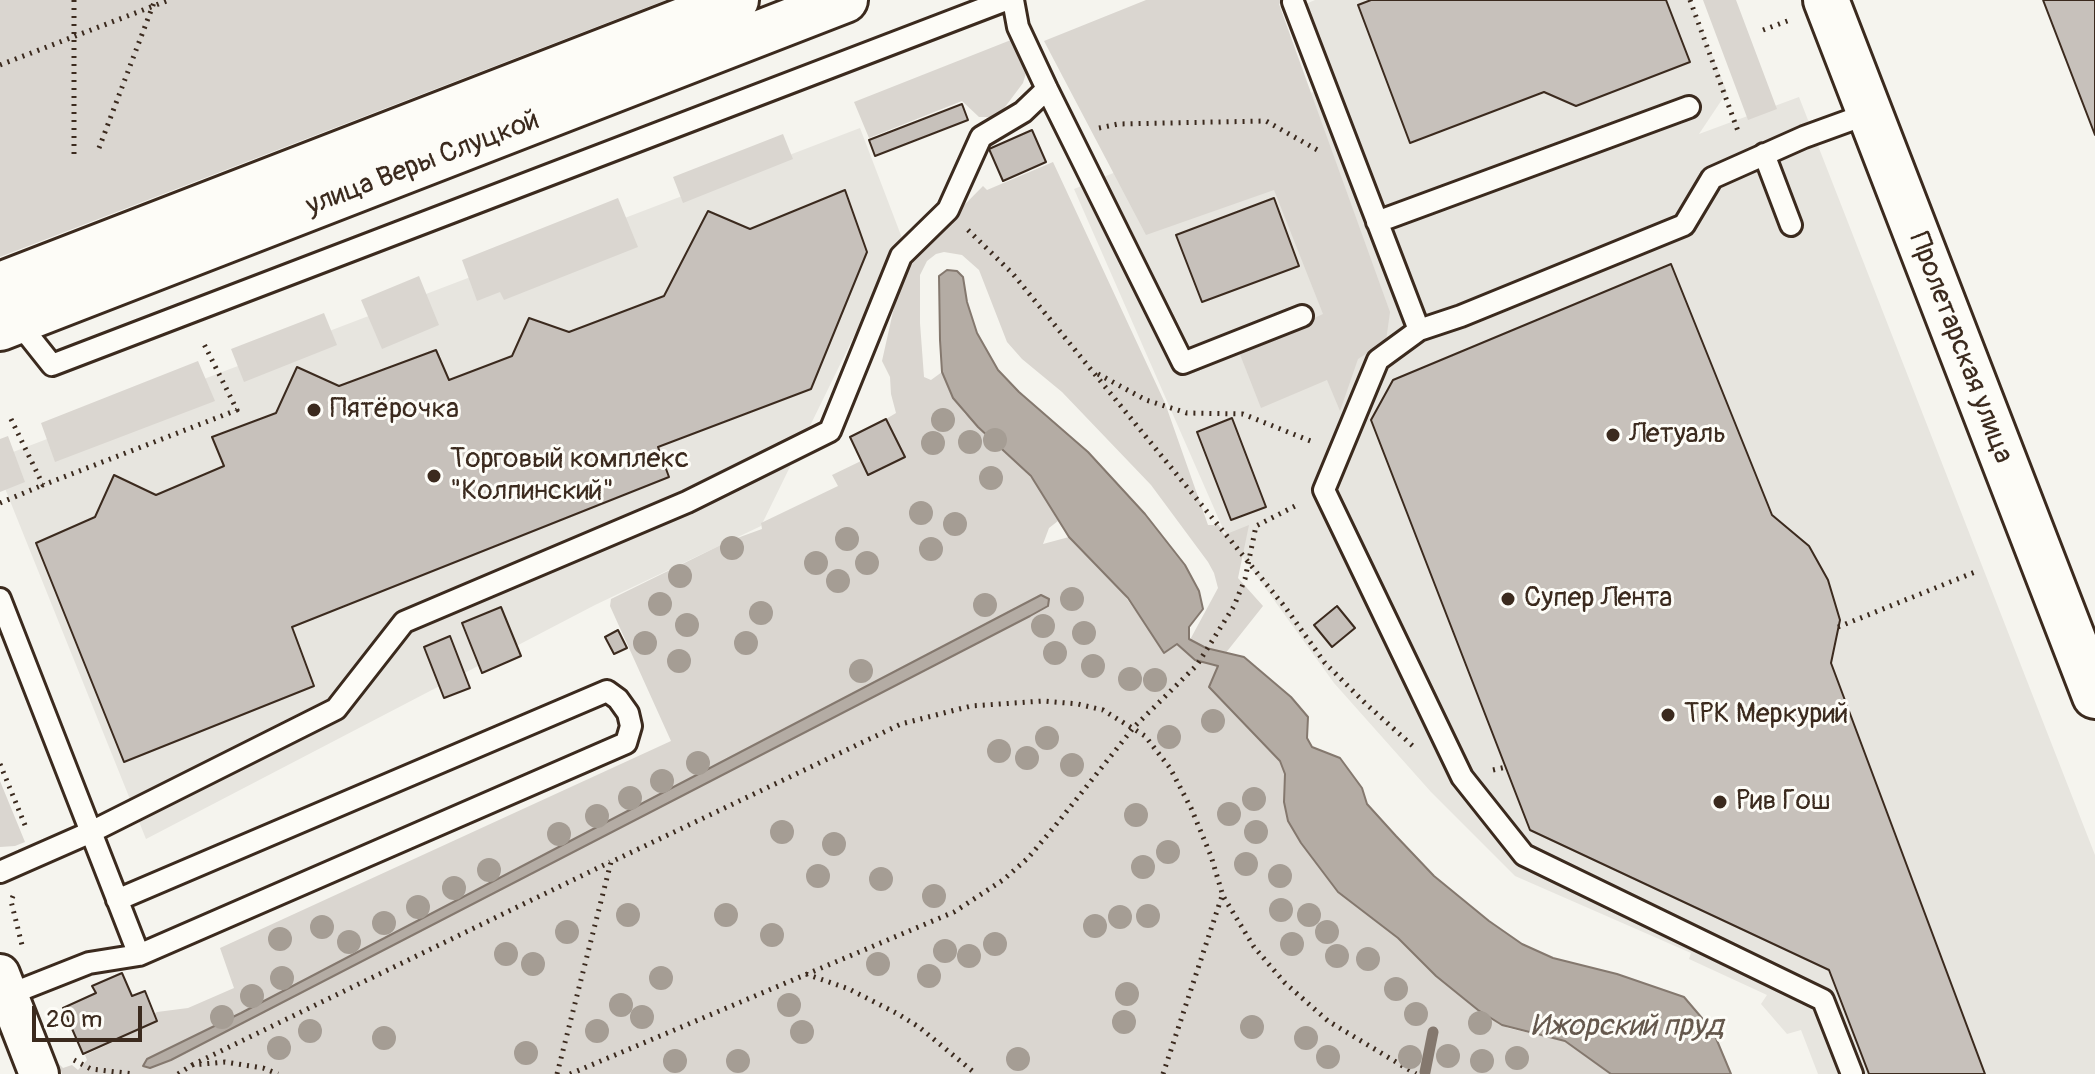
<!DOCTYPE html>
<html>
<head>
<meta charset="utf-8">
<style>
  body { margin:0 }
  #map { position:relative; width:2095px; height:1074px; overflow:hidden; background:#f5f4ee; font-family:Pangolin,sans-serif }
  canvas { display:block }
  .scale { position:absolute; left:32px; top:1006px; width:110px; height:36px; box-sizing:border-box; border:4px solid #3b2a1e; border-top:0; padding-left:10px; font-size:24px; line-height:28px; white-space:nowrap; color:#3b2a1e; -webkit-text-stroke:6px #fdfcf7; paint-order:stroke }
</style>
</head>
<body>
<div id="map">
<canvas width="2095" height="1074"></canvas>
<div class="scale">20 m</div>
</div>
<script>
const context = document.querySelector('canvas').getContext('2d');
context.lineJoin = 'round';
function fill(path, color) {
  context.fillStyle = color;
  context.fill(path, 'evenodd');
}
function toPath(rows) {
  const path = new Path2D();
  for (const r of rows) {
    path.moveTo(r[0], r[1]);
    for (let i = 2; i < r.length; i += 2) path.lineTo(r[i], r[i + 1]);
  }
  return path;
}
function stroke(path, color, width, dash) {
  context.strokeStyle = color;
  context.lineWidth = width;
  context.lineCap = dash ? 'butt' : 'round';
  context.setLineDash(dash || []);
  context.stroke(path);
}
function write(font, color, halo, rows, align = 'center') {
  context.font = font + ' Pangolin,sans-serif';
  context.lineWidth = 6;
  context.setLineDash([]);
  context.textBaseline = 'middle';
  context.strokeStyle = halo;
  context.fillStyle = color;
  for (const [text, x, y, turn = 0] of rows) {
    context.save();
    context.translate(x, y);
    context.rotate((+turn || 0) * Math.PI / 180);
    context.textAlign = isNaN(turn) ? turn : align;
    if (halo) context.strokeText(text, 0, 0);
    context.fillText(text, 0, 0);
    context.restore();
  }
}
const built = toPath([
  [1315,0,1690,0,1727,92,1699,134,1799,97,2095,855,2095,1074,1818,1074,1801,1030,1787,1034,1761,1004,1767,995,1689,959,1691,953,1515,876,1431,792,1334,683,1224,531,1074,189,1318,90,1287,12],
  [860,128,902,238,761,526,595,605,146,839,0,476,0,457]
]);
const green = toPath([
  [0,0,666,0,0,257],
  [1146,0,1285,0,1279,4,1390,312,1386,341,1358,359,1340,411,1327,380,1261,408,1239,352,1323,314,1274,190,1146,235,1044,41],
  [1703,0,1736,0,1777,109,1748,120],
  [1016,38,1027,70,1023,83,1002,111,990,117,979,117,962,101,869,138,854,102],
  [783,134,793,159,683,203,673,177],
  [1053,162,1165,403,1208,525,1219,525,1224,535,1249,525,1238,578,1263,606,1217,664,1218,670,1210,682,1280,761,1285,774,1285,811,1301,843,1326,876,1375,901,1406,946,1436,976,1478,1010,1508,1028,1568,1042,1611,1074,62,1074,59,1064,63,1068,72,1065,78,1070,87,1060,85,1055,147,1026,148,1019,157,1012,188,1008,234,988,220,948,671,741,610,606,611,599,729,541,762,529,761,523,838,486,832,475,861,461,905,457,886,419,896,413,891,394,890,377,882,361,903,267,983,186,987,190],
  [944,252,962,255,979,270,1007,342,1022,359,1062,392,1151,485,1208,562,1214,573,1218,588,1185,649,1177,644,1162,648,1122,592,1069,537,1043,544,1049,528,1058,521,1038,485,977,421,965,414,951,395,942,372,931,380,924,377,920,323,920,275,927,261,936,254],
  [618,198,638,247,504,300,500,292,477,301,462,260],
  [419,276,439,325,382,349,361,300],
  [324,313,337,345,244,382,231,349],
  [198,361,215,401,55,462,41,423],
  [8,436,25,482,0,492,0,439],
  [0,781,25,842,15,846,0,847]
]);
const water = toPath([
  [947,270,957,271,963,277,967,302,977,333,998,370,1019,392,1088,452,1145,514,1185,565,1199,591,1203,609,1189,627,1189,639,1206,648,1244,657,1291,697,1308,717,1307,738,1312,747,1340,758,1362,788,1367,804,1396,836,1434,876,1489,921,1522,944,1553,958,1617,974,1684,997,1713,1031,1731,1074,1611,1074,1565,1041,1502,1025,1478,1010,1436,976,1398,938,1338,892,1301,843,1288,821,1284,802,1285,774,1280,761,1209,687,1218,666,1195,660,1177,644,1164,653,1128,598,1069,537,1031,476,978,427,953,398,942,372,940,340,939,276,947,270],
  [1041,595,1049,599,1048,606,1030,616,171,1060,150,1068,143,1066,147,1059,241,1013,1041,595]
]);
const stream = toPath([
  [1425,1072,1433,1032]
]);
const building = toPath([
  [1371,0,1666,0,1690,62,1576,106,1544,92,1410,143,1358,5,1371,0],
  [2043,0,2095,0,2095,135,2043,0],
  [962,104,968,120,875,156,869,140,962,104],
  [1032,130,1046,162,1003,181,989,149,1032,130],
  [845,190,867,252,811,389,658,447,669,477,292,627,314,686,124,762,36,543,95,517,114,475,156,495,224,466,212,437,276,413,297,367,339,386,436,350,449,380,512,356,529,318,569,332,664,296,708,211,750,229,845,190],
  [1274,198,1299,266,1202,302,1176,235,1274,198],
  [1671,264,1772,515,1809,546,1828,580,1840,620,1831,663,1985,1074,1869,1074,1829,970,1530,830,1371,420,1393,380,1671,264],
  [1232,418,1266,507,1231,520,1197,432,1232,418],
  [886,419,905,457,868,475,850,437,886,419],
  [1337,606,1355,628,1332,647,1314,625,1337,606],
  [501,607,521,656,482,673,462,623,501,607],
  [618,630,627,648,614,654,605,637,618,630],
  [450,636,470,688,444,698,424,647,450,636],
  [122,973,132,996,145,991,157,1021,83,1054,63,1008,96,993,92,986,122,973]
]);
const path = toPath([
  [74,0,74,158],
  [1690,0,1739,134],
  [1763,30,1790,20],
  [0,65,169,0],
  [1099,128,1118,124,1266,121,1321,152],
  [99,148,155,0],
  [968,230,1013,274,1285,607,1325,663,1365,703,1415,748],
  [1098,374,1146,400,1187,413,1243,414,1313,442],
  [11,419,43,485,237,410,204,344],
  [0,503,43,485],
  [1838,627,1975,572],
  [0,764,27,830],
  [1493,770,1506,767],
  [13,896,11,901,22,945],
  [806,974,849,989,898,1014,919,1027,976,1074],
  [74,1060,91,1069,134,1074],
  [192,1065,610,862],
  [178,1074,192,1065,225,1062,263,1068,278,1074],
  [557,1074,611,862,901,724,971,706,1043,701,1078,704,1103,710,1145,736,1170,768,1191,808,1211,856,1223,896,1254,947,1285,983,1328,1021,1416,1074],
  [570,1074,954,912,1003,880,1028,858,1055,826,1134,727,1197,665,1234,606,1245,579,1256,526,1299,504],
  [1163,1074,1222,896]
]);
const lane = toPath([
  [1013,0,1018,27,1047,89,1183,363,1302,316],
  [1293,2,1419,330],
  [1764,154,1791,225],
  [1377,222,1689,107],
  [17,321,52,365,1006,0],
  [0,599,139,955],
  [0,872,91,832,336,709,404,622,687,502,830,431,901,256,948,210,981,137,1023,112,1047,89],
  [8,995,89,963,139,955,626,743,631,726,628,713,618,699,607,691,117,900],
  [1852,1074,1823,1000,1524,855,1462,777,1324,490,1378,360,1419,330,1461,316,1684,225,1712,178,1804,137,1870,113]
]);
const street = toPath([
  [0,974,39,1074]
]);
const secondary = toPath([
  [1826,0,2095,696],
  [0,285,736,0],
  [0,328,845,0]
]);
const trees = [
  [943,420],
  [995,440],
  [970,442],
  [933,443],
  [991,478],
  [921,513],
  [955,524],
  [847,539],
  [732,548],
  [931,549],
  [816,563],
  [867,563],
  [680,576],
  [838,581],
  [1072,599],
  [660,604],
  [985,605],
  [761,613],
  [687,625],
  [1043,626],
  [1084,633],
  [645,643],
  [746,643],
  [1055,653],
  [679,661],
  [1093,666],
  [861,671],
  [1130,679],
  [1155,680],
  [1213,721],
  [1169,737],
  [1047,738],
  [999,751],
  [1027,758],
  [698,763],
  [1072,765],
  [662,781],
  [630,798],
  [1254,799],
  [1229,814],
  [1136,815],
  [597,816],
  [782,832],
  [1256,832],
  [559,834],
  [834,844],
  [1168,852],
  [1246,864],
  [1143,867],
  [489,870],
  [818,876],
  [1280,876],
  [881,879],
  [454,888],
  [934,896],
  [418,907],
  [1281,910],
  [628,915],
  [726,915],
  [1309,915],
  [1148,916],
  [1120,917],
  [384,923],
  [1095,926],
  [322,927],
  [567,932],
  [1327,932],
  [772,935],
  [280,939],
  [349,942],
  [995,944],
  [1292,944],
  [945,951],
  [506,954],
  [969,956],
  [1337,956],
  [1368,959],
  [533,964],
  [878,964],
  [929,976],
  [282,978],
  [661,978],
  [1396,989],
  [1127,994],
  [252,996],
  [621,1005],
  [789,1005],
  [1416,1014],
  [222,1017],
  [642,1017],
  [1124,1022],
  [1480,1023],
  [1252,1027],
  [310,1031],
  [597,1031],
  [802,1032],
  [384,1038],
  [1306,1038],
  [279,1048],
  [526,1053],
  [1448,1056],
  [1328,1057],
  [1410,1057],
  [1517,1058],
  [1018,1059],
  [675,1061],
  [738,1061],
  [1482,1061]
];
const markers = [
  [314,410,8,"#3b2a1e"],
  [1613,435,8,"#3b2a1e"],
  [434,476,8,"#3b2a1e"],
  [1508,599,8,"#3b2a1e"],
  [1668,715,8,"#3b2a1e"],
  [1720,802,8,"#3b2a1e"]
];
const streetNames = [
  ["улица Веры Слуцкой",423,164,-21],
  ["Пролетарская улица",1960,348,69]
];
const poiNames = [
  ["Пятёрочка",330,410],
  ["Летуаль",1629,435],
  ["Торговый комплекс",450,460],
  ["\"Колпинский\"",450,492],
  ["Супер Лента",1524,599],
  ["ТРК Меркурий",1684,715],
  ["Рив Гош",1736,802]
];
const waterNames = [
  ["Ижорский пруд",1627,1027]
];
fill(built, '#e7e5df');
fill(green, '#dad6d0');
fill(water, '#b4aca4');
stroke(water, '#84786e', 2);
stroke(stream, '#84786e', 11);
fill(building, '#c7c1bb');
stroke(building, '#3b2a1e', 2);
stroke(lane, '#3b2a1e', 26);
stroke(street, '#3b2a1e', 44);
stroke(secondary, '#3b2a1e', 50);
stroke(path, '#3b2a1e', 5, [2, 6]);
stroke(lane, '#fdfcf7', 20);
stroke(street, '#fdfcf7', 38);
stroke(secondary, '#fdfcf7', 44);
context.fillStyle = '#a59d94';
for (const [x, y] of trees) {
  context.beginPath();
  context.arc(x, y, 12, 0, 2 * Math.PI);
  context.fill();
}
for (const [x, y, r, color] of markers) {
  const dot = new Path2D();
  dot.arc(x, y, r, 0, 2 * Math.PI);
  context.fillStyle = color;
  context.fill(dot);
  stroke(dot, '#fdfcf7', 3);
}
write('28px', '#3b2a1e', '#fdfcf7', streetNames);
write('28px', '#3b2a1e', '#fdfcf7', poiNames, 'left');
write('italic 30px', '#65584d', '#fdfcf7', waterNames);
</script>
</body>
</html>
